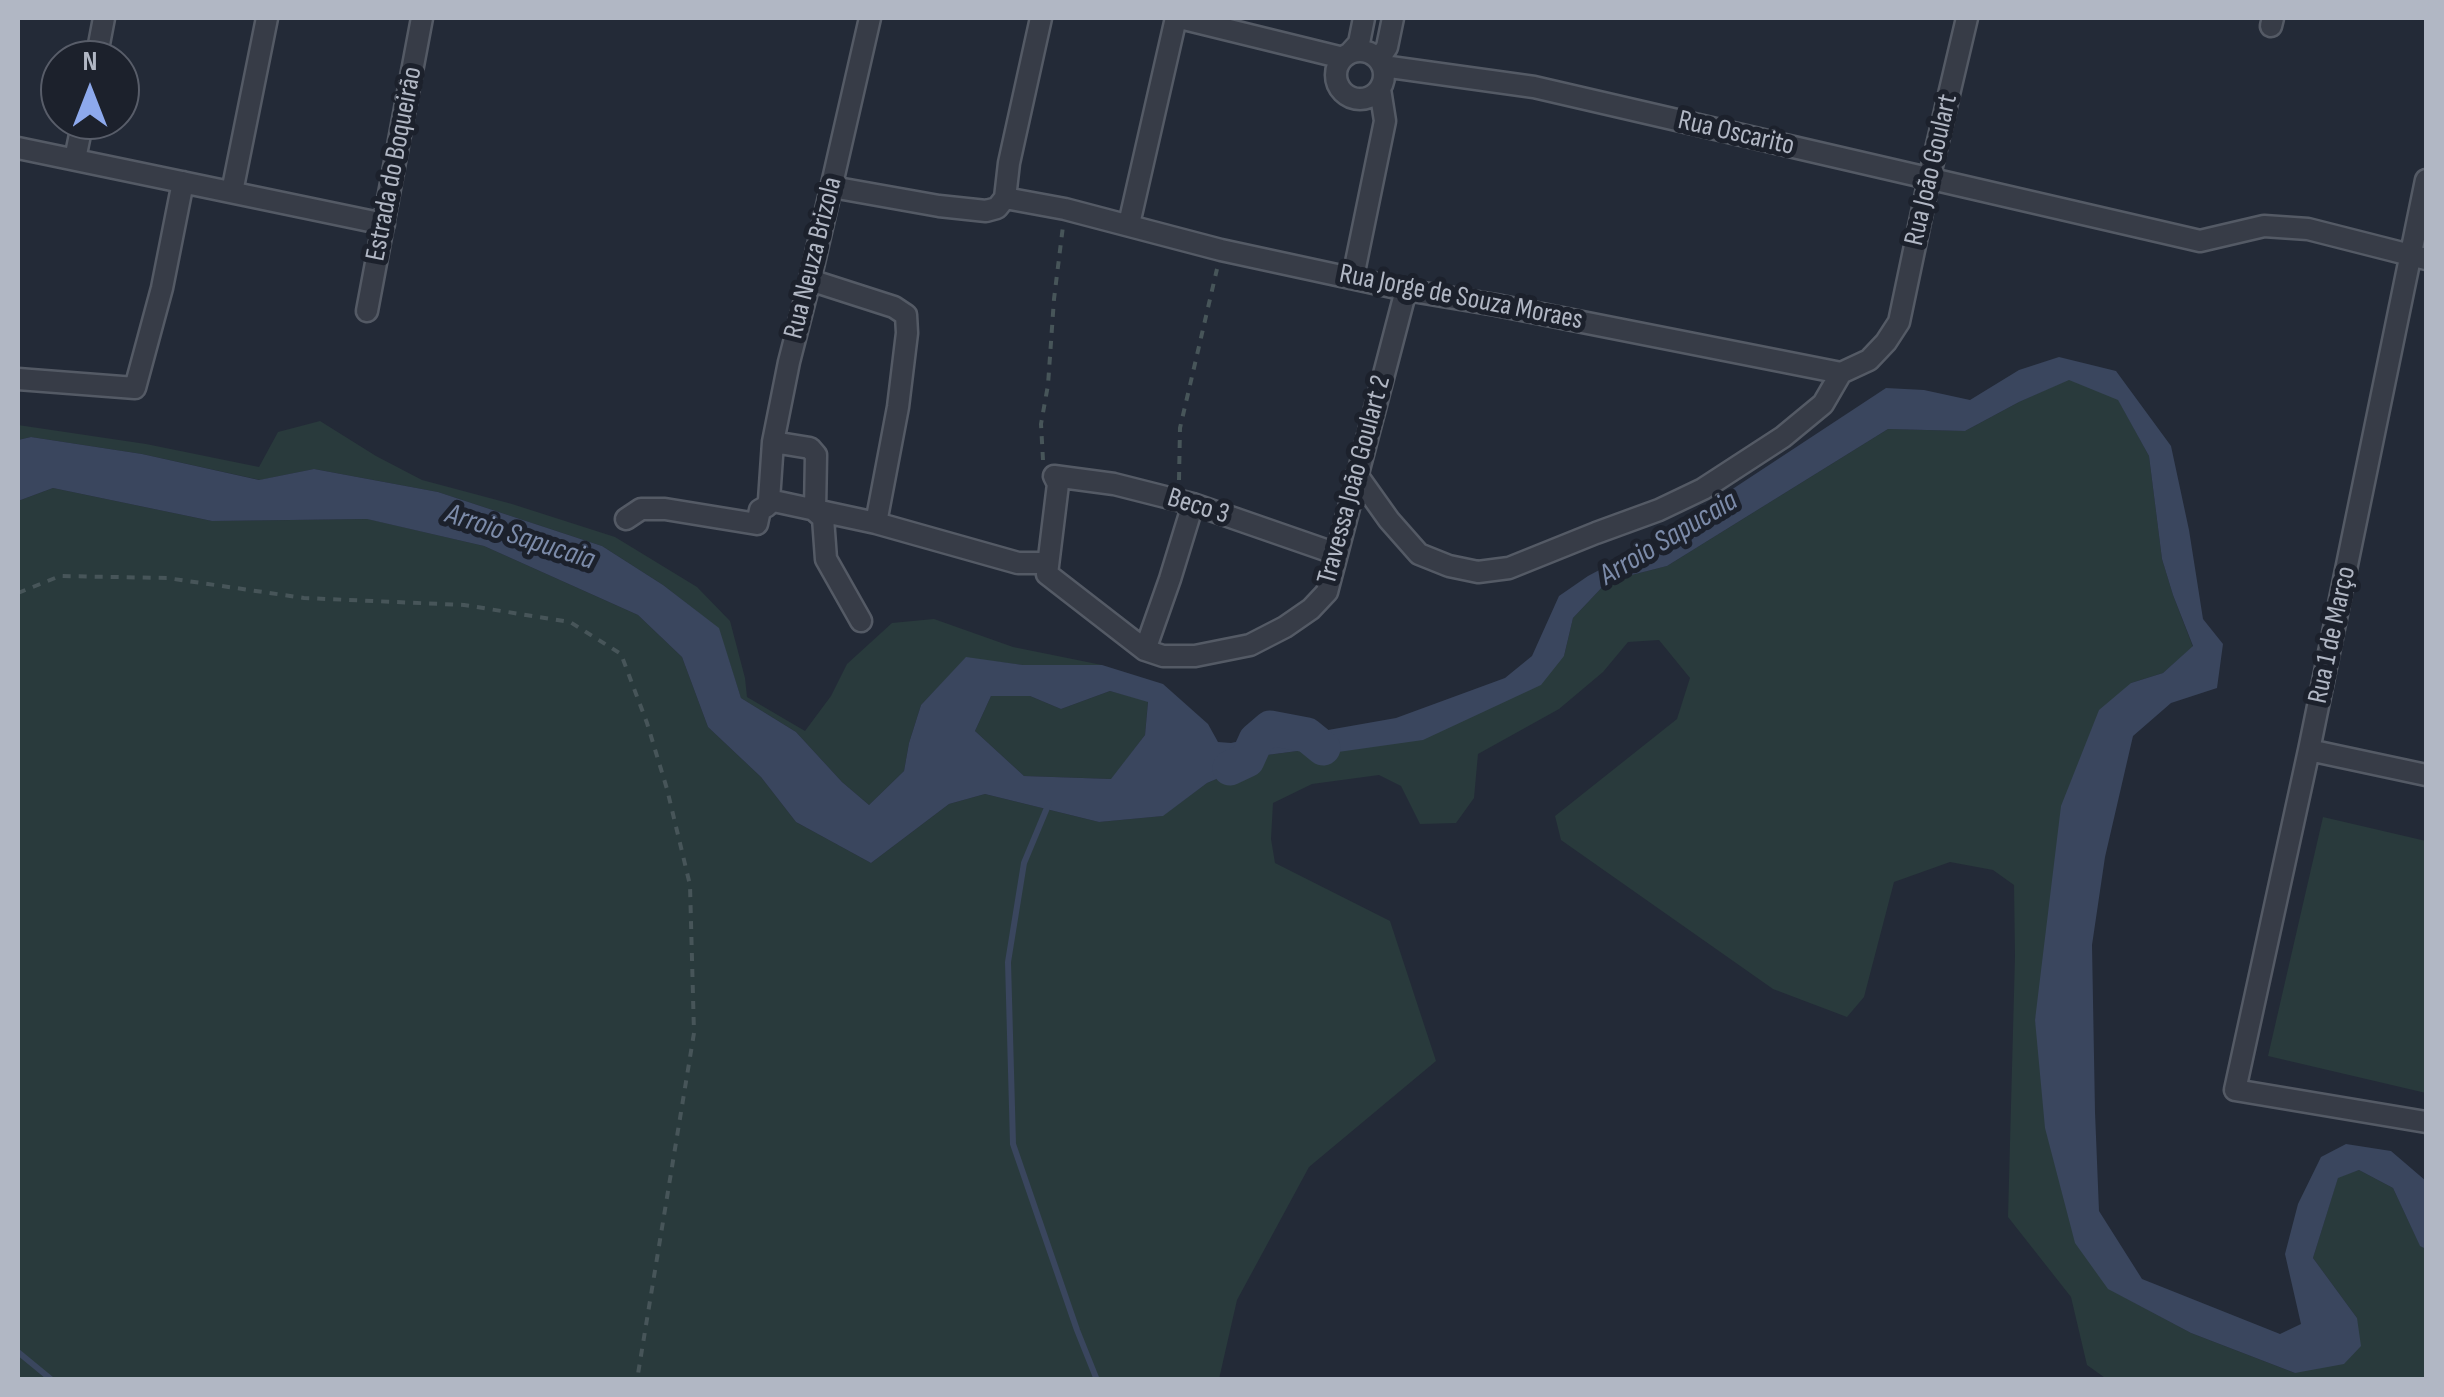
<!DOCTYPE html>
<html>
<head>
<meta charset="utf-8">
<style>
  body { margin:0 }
  #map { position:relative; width:2444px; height:1397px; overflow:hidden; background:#232a37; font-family:"Sofia Sans Condensed",sans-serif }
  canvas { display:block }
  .frame { position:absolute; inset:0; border:20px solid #b1b7c4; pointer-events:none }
  .north { position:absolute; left:40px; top:40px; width:100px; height:100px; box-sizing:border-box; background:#1c212c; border:2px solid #585d69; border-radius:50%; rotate:0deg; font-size:28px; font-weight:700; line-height:40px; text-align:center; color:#b1b7c4 }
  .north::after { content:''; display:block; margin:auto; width:35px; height:45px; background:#8da9ed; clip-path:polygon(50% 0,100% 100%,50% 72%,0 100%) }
</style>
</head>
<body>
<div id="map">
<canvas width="2444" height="1397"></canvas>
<div class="frame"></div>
<div class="north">N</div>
</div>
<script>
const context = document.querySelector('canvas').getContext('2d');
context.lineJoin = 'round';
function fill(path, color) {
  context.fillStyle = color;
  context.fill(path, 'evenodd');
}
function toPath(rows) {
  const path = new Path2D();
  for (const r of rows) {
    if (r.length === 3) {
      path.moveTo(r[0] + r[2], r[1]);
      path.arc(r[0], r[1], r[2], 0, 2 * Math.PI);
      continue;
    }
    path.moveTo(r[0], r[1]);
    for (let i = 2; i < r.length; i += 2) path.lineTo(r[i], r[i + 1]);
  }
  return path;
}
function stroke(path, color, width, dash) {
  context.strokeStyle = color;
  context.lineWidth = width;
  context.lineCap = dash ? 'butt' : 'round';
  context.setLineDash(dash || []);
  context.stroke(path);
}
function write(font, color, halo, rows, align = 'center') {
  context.font = font + ' "Sofia Sans Condensed",sans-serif';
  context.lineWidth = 10;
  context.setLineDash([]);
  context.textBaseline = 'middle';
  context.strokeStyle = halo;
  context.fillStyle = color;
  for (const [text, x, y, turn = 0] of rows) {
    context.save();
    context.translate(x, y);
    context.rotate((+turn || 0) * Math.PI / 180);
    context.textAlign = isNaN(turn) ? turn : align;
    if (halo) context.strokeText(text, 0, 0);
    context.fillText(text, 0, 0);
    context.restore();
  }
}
const green = toPath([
  [2069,379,2118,399,2149,456,2162,559,2173,595,2193,647,2163,673,2131,683,2035,1020,2109,1289,2191,1333,2295,1373,2357,1318,2313,1258,2338,1177,2359,1170,2393,1188,2420,1245,2426,1249,2426,1379,2108,1380,2087,1365,2071,1297,2008,1217,2015,956,2014,885,1993,870,1950,862,1894,882,1864,997,1847,1017,1773,989,1561,840,1555,816,1677,719,1690,678,1659,640,1628,642,1603,672,1559,709,1478,754,1474,798,1456,823,1420,824,1401,786,1379,775,1312,784,1273,803,1271,839,1275,863,1390,921,1436,1061,1309,1167,1237,1300,1219,1379,18,1379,18,501,53,488,212,521,368,519,484,546,638,615,682,657,708,727,761,777,796,822,871,863,949,804,985,794,1099,822,1162,816,1207,783,1238,770,1267,755,1305,750,1331,753,1564,656,1573,618,1608,581,1667,566,1888,429,1965,431,2019,402],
  [320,421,376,456,422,480,512,504,615,537,697,587,730,621,745,678,747,697,805,731,831,696,847,664,892,623,934,619,1013,647,1102,665,1023,665,966,658,921,705,909,743,904,771,869,805,842,782,796,732,741,698,718,628,663,585,602,546,438,492,314,469,260,480,142,454,31,437,18,440,18,425,146,444,259,467,278,432],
  [1110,691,1148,701,1145,735,1112,779,1024,776,975,731,991,696,1030,696,1061,709],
  [2323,817,2426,841,2426,1093,2268,1056]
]);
const water = toPath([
  [2059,357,2116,371,2171,446,2189,530,2203,619,2223,644,2217,688,2171,703,2133,736,2105,857,2092,945,2095,1112,2099,1211,2142,1279,2280,1334,2301,1324,2285,1254,2298,1204,2321,1157,2346,1144,2391,1151,2426,1181,2426,1249,2420,1246,2393,1188,2359,1170,2338,1178,2313,1258,2357,1318,2361,1346,2344,1364,2295,1373,2191,1333,2108,1289,2075,1243,2045,1128,2035,1020,2061,806,2099,710,2131,683,2163,673,2193,646,2173,595,2162,559,2149,456,2118,400,2069,380,2019,402,1965,431,1888,429,1667,566,1608,581,1573,618,1564,656,1541,685,1423,740,1331,753,1305,750,1267,755,1238,770,1207,783,1163,816,1099,822,985,794,949,804,871,863,796,822,761,777,708,727,682,657,638,615,484,546,367,519,212,521,53,488,18,501,18,440,31,437,142,454,259,480,314,469,438,492,602,546,663,585,719,628,741,698,796,732,842,782,869,805,904,771,909,743,921,705,966,657,1023,665,1102,665,1163,684,1208,724,1218,742,1231,743,1302,727,1328,730,1396,718,1505,678,1532,656,1559,596,1588,576,1652,542,1886,388,1924,390,1970,400,2019,370],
  [1110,691,1148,702,1145,735,1111,779,1024,776,975,731,991,696,1030,696,1061,709]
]);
const stream = toPath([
  [1049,803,1024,863,1008,962,1013,1144,1077,1330,1097,1380],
  [18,1352,52,1380]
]);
const river = toPath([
  [1230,768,1247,760,1256,740,1270,728,1307,735,1323,748]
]);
const path = toPath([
  [1043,460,1041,424,1048,385,1054,299,1063,226],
  [1179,480,1180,428,1217,269],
  [18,593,60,576,167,578,304,598,464,605,570,622,621,654,647,723,667,789,690,885,694,1033,637,1380]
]);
const minor = toPath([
  [1180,18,1343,58],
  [2271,26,2273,18],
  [1360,75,24],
  [1350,53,1359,43,1364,18],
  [1379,59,1387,47,1393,18],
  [96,60,104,18],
  [1383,66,1534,87,2200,241,2264,226,2308,229,2426,259],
  [18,148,384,224],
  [75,159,83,120],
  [2426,180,2309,750,2235,1090,2426,1122],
  [832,187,939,206,986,211,997,208,1005,198,1009,163,1041,18],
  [232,192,267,18],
  [1005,198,1065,209,1221,250,1406,290,1496,305,1841,373,1869,360,1886,342,1899,322,1929,179,1967,18],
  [1129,224,1176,18],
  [1353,277,1385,121,1380,89],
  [810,280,894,307,906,315,907,333,898,407,876,523],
  [367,311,422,18],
  [18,379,135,388,162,288,183,182],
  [773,442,810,448,816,455,815,511,823,518,826,559,861,621],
  [1357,475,1389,520,1419,554,1449,566,1478,572,1509,568,1596,533,1659,510,1703,489,1783,437,1823,404,1841,373],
  [769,500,773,442,789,362,810,280,870,18],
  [769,500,876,523,1018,563,1047,563],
  [1193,504,1170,579,1145,650,1047,574,1058,484,1054,476,1114,484,1193,504,1337,554],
  [626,519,641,509,665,509,757,524,760,510,767,506,769,500],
  [1145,650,1163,656,1195,656,1250,645,1285,627,1311,609,1327,592,1406,290],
  [2309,750,2426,775]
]);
const streetNames = [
  ["Rua Oscarito",1736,134,13],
  ["Estrada do Boqueirão",395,164,-79],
  ["Rua João Goulart",1932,170,-77],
  ["Rua Neuza Brizola",814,258,-76],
  ["Rua Jorge de Souza Moraes",1461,298,11],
  ["Travessa João Goulart 2",1355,480,-75],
  ["Beco 3",1198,507,17],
  ["Rua 1 de Março",2333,635,-78]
];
const waterNames = [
  ["Arroio Sapucaia",520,538,18],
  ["Arroio Sapucaia",1669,539,-31]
];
fill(green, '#293a3c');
fill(water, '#3a465e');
stroke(stream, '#3a465e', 6);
stroke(river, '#3a465e', 35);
stroke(minor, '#545a65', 25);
stroke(path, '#475559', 4, [8, 8]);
stroke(minor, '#373c47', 20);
write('28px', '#b1b7c4', '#1c212c', streetNames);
write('italic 30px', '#7c8ba9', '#1c212c', waterNames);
</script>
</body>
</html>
